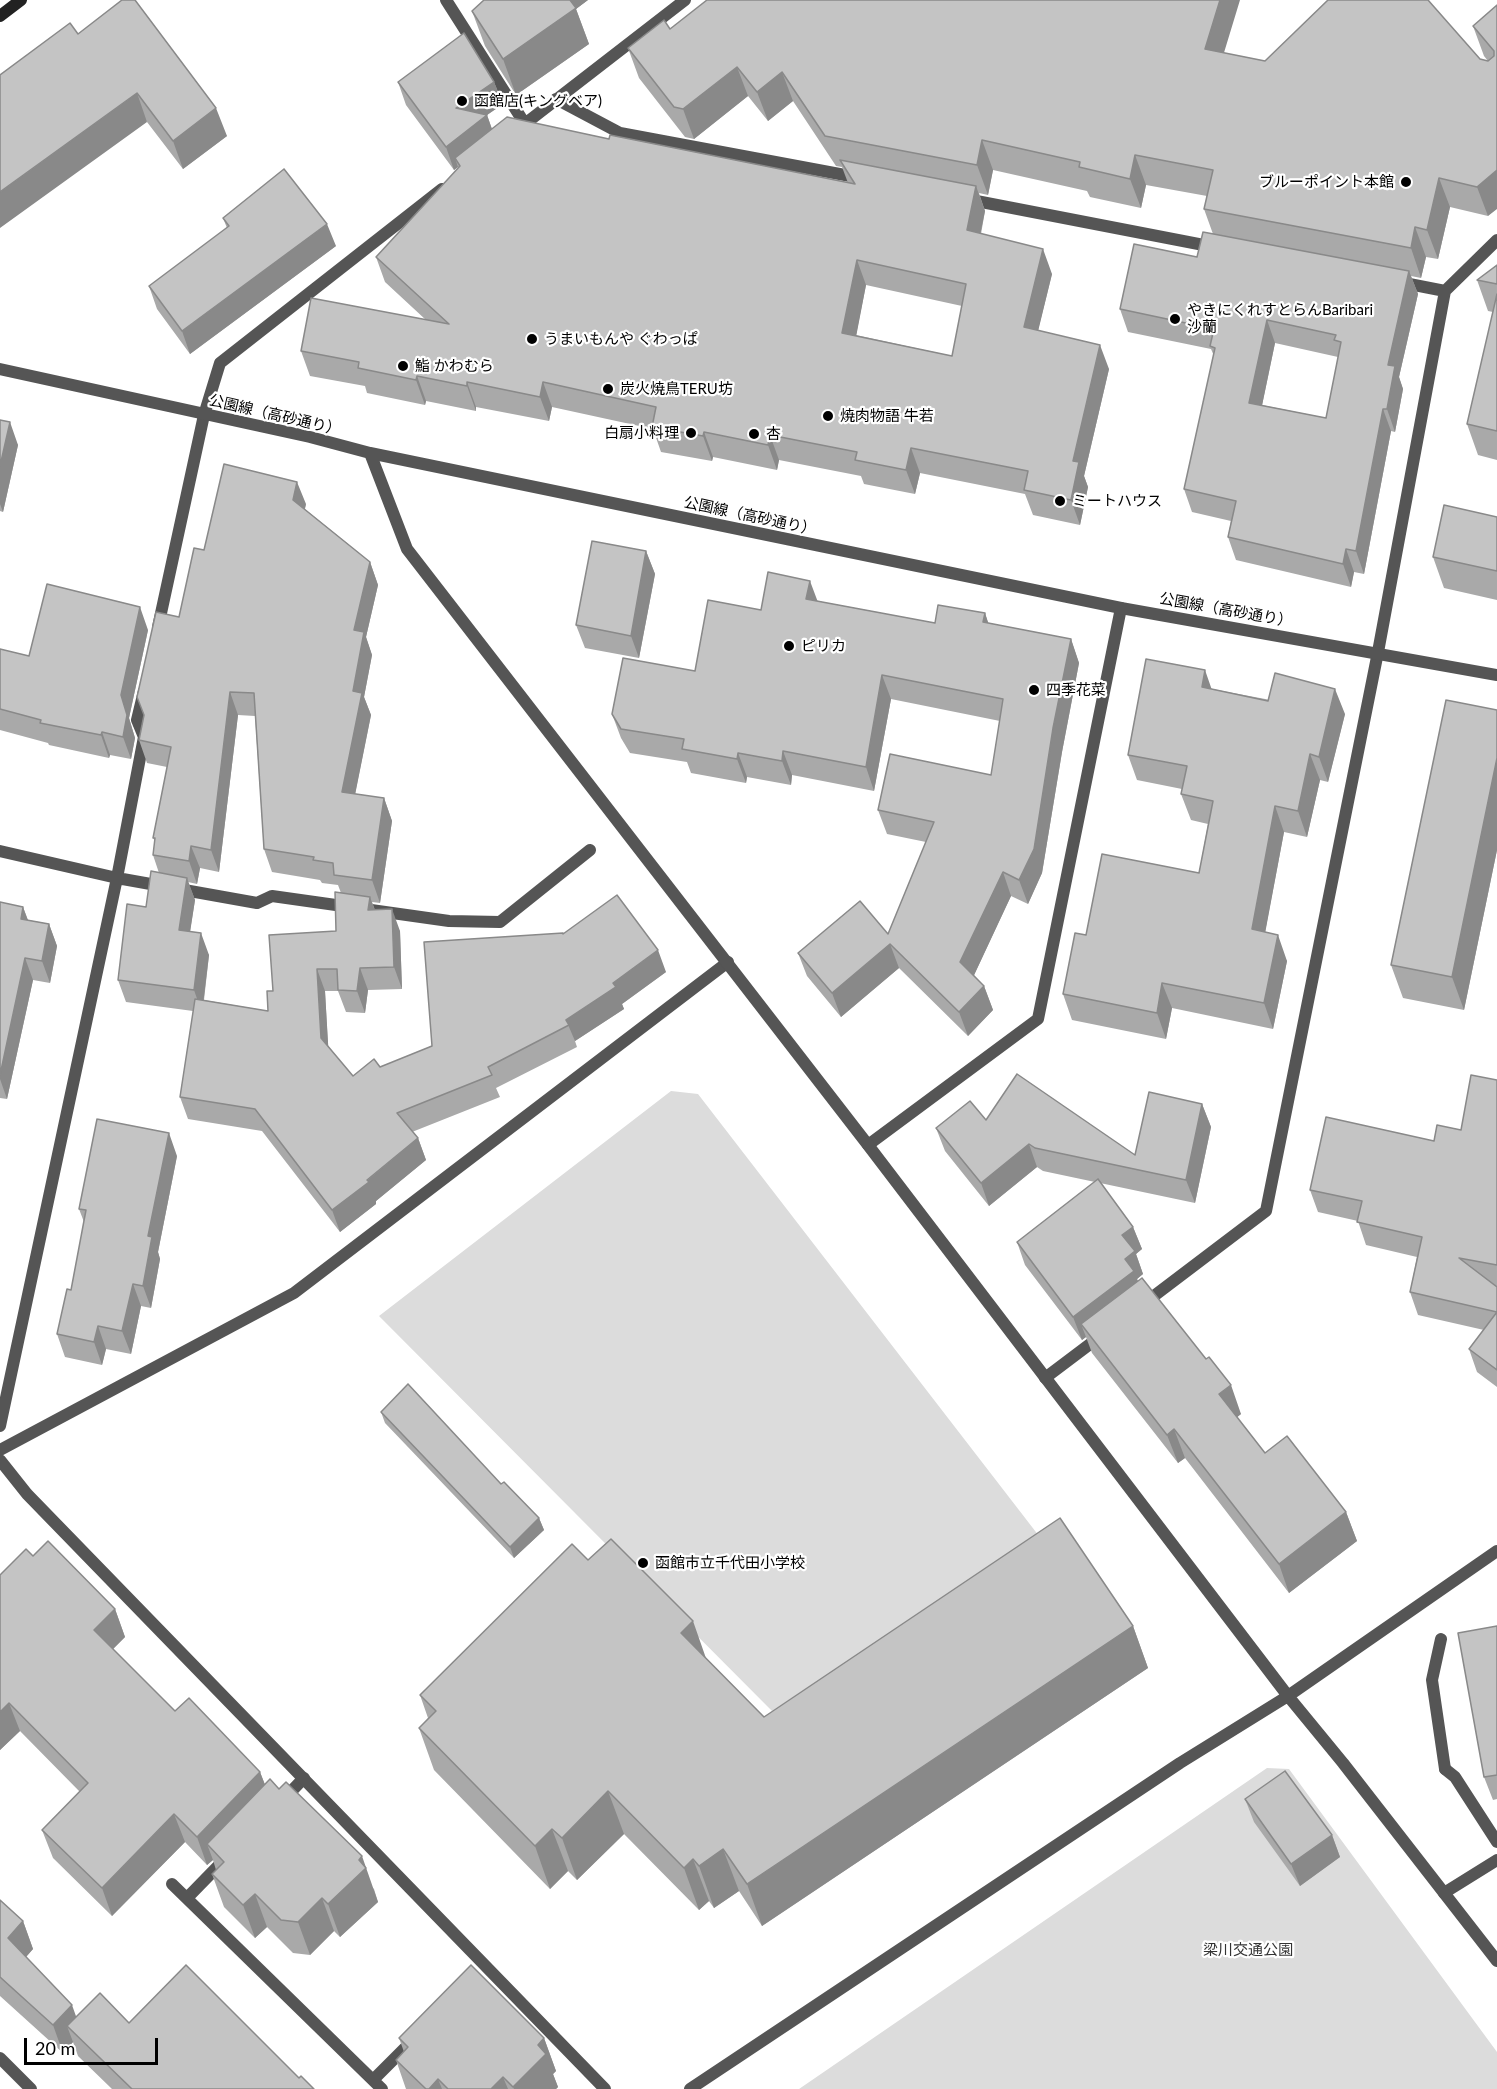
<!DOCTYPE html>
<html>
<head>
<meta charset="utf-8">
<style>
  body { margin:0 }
  #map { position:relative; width:1497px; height:2089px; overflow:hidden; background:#fff; font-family:Lato,sans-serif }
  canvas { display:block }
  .scale { position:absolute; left:24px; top:2038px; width:134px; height:27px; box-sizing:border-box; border:3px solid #000; border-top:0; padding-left:8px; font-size:18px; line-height:21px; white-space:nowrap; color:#000; -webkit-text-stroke:4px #fff; paint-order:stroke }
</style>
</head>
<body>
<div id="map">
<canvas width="1497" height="2089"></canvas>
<div class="scale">20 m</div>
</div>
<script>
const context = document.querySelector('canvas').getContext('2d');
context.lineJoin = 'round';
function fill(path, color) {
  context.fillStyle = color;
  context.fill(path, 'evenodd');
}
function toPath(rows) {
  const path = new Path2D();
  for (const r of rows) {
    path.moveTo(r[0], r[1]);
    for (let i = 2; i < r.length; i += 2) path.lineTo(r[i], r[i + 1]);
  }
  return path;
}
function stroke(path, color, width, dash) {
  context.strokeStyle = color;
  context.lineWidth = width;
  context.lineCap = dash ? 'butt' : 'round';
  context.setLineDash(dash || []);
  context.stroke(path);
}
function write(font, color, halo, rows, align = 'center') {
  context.font = font + ' Lato,"Noto Sans JP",sans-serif';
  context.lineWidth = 4.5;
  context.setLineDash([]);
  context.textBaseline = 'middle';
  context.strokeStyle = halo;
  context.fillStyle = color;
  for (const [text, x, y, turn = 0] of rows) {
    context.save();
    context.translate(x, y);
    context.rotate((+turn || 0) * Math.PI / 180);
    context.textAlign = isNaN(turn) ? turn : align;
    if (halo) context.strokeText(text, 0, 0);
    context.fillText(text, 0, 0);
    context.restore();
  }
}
const green = toPath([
  [671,1091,698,1094,1039,1536,772,1711,379,1316],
  [1267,1768,1289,1769,1497,2052,1497,2089,799,2089]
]);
const service = toPath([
  [1445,1769,1455,1777,1497,1842],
  [282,1801,304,1778],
  [172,1884,382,2089],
  [187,1898,226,1858],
  [373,2080,414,2039]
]);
const minor = toPath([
  [446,0,525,124],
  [556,99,620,133,861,178],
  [517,130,685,0],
  [966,199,1214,247],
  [1399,282,1445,291],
  [158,627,204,415,220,363,442,189],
  [0,851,117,878,257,903,272,896,449,921,500,922,590,850],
  [868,1145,1038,1019,1121,608],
  [1142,1305,1266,1211,1378,652,1445,291,1497,240],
  [1045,1378,1102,1335],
  [0,1426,117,878,144,737,137,720,144,691],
  [0,1450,294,1293,728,962],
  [0,1460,27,1494,605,2089],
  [1441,1639,1432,1680,1445,1769],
  [1444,1893,1497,1860],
  [0,2058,31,2089]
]);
const tertiary = toPath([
  [0,369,310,437,370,453,1121,608,1497,675],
  [370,453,407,549,868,1145,1288,1696,1343,1763,1497,1961],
  [690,2089,1180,1763,1288,1696,1497,1551]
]);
const secondary = toPath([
  [0,16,21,0]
]);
const wall = toPath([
  [484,0,588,0,576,9,589,44,516,95,485,46,472,11],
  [1497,5,1488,216,1450,207,1438,259,1426,257,1421,278,1411,276,1418,294,1399,377,1403,389,1395,432,1391,431,1364,574,1354,572,1351,587,1236,560,1228,537,1231,521,1192,512,1184,489,1214,356,1211,349,1128,332,1120,309,1197,257,1213,234,1204,209,1207,196,1146,185,1141,208,1090,197,1087,191,993,170,988,195,979,193,985,211,981,234,1052,274,1038,330,1109,369,1084,476,1088,487,1080,525,1033,515,1025,494,920,473,915,494,864,484,861,476,779,460,777,470,713,457,712,461,661,452,653,429,552,407,549,421,476,407,476,411,426,401,425,405,367,393,365,386,310,376,301,351,426,320,385,282,376,257,458,168,458,167,454,170,406,105,398,82,494,82,503,104,487,115,492,129,609,139,848,183,842,167,836,166,793,101,768,121,748,96,694,139,685,137,639,78,628,48,670,29,1224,53,1265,61,1480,59,1488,61,1484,56,1473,26],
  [866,285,962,306,952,356,856,335],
  [1275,343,1338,357,1326,418,1262,405],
  [78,34,227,136,183,169,147,122],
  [223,218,336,246,190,354,157,309,149,286,227,228],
  [1497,265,1497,460,1478,455,1467,424,1493,312,1488,311,1477,280],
  [0,420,18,445,3,512,0,511],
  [306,504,305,509,370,562,378,585,366,637,372,655,364,697,371,715,355,794,384,798,392,821,380,903,372,902,375,910,400,931,402,989,368,990,365,1013,346,1012,338,991,325,991,328,1046,353,1076,380,1067,432,1046,563,934,666,972,622,1004,624,1009,575,1041,577,1047,496,1088,500,1097,412,1132,418,1138,426,1160,376,1201,376,1204,340,1232,262,1131,188,1119,180,1097,193,1011,126,1002,118,980,159,873,153,855,155,841,153,838,167,767,147,763,139,740,179,617,204,550],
  [238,715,255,716,264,849,272,872,320,880,322,883,338,885,341,893,336,931,273,991,268,1011,204,1000,209,955,190,931,195,900,188,882,197,884,200,868,219,872],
  [1497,517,1497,600,1444,588,1433,557],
  [646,551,655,574,639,658,585,648,576,625],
  [817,601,935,623,985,613,988,623,1071,639,1079,663,1062,752,1042,873,1028,904,1011,896,974,975,984,986,993,1010,968,1036,899,968,841,1017,807,976,798,953,888,934,926,842,887,834,878,810,991,775,1000,721,891,699,874,791,792,775,791,785,747,777,746,783,691,773,687,762,630,753,621,738,612,714,695,671,761,610],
  [148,630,129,718,135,738,131,759,110,755,109,758,49,745,48,743,0,730,0,649,29,656],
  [1212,689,1345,714,1328,782,1320,780,1307,837,1284,832,1265,932,1287,961,1273,1029,1172,1008,1166,1039,1072,1020,1063,994,1086,935,1199,873,1208,824,1191,820,1181,794,1182,789,1137,780,1128,755],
  [1497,710,1497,850,1464,1010,1403,998,1391,965],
  [0,902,23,907,28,920,49,924,57,946,50,983,33,980,7,1099,0,1098],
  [1497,1080,1497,1287,1496,1286,1497,1287,1497,1387,1477,1372,1469,1349,1484,1330,1418,1315,1410,1292,1417,1257,1366,1245,1358,1221,1318,1212,1310,1190,1461,1130],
  [1202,1104,1211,1127,1195,1203,1100,1183,1133,1227,1142,1249,1136,1254,1143,1274,1137,1279,1138,1281,1241,1414,1237,1417,1265,1453,1346,1512,1357,1541,1289,1593,1185,1458,1178,1463,1092,1353,1086,1337,1082,1340,1025,1265,1017,1242,1095,1182,1043,1171,1037,1167,989,1206,945,1151,936,1128,986,1120,1135,1155],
  [177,1156,158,1252,160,1259,151,1308,141,1306,131,1354,106,1349,102,1365,65,1357,57,1334,71,1290,84,1222,79,1209],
  [381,1412,501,1484,539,1518,544,1530,514,1558,385,1423],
  [33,1556,115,1609,125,1637,113,1649,175,1711,260,1772,265,1785,374,1889,378,1902,340,1937,334,1931,310,1955,293,1953,267,1927,255,1938,224,1907,212,1874,216,1870,213,1860,207,1865,185,1842,112,1916,53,1858,42,1830,80,1792,20,1731,0,1750,0,1575],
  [588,1560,707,1659,764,1717,1133,1626,1148,1668,762,1926,739,1891,714,1908,709,1901,699,1910,624,1834,577,1880,568,1871,550,1889,434,1770,419,1728,428,1718,420,1695],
  [1497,1626,1497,1799,1493,1800,1484,1777],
  [1245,1799,1332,1835,1340,1857,1300,1886,1254,1822],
  [0,1900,23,1921,33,1949,26,1957,76,2017,129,2023,299,2078,314,2089,112,2089,78,2056,73,2042,63,2053,0,1996],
  [399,2038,544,2038,556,2071,553,2074,558,2087,556,2089,406,2089,396,2060,404,2052]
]);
const shadedWall = toPath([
  [563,0,588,0,576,9,589,44,516,95,503,59],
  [1220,0,1240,0,1216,79,1205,49],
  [737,67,748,96,694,139,683,109],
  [782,72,793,101,768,121,757,92],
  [494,82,503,104,487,115,495,138,455,158,458,167,454,170,446,147,456,108],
  [137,93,147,122,0,228,0,192],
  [216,108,227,136,183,169,173,141],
  [982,140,993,170,988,195,977,165],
  [1135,155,1146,185,1141,208,1130,179],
  [1497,170,1497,209,1488,216,1477,187],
  [1439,178,1450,207,1438,259,1427,230],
  [976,186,985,211,976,255,967,230],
  [327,224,336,246,190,354,182,331],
  [1415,227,1426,257,1421,278,1411,248],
  [1043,249,1052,274,1033,352,1024,327],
  [857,260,866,285,852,358,842,333],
  [1409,271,1418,294,1399,377,1403,389,1395,432,1387,409,1388,365],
  [1267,320,1275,343,1258,425,1249,403],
  [1100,345,1109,369,1084,476,1088,487,1080,525,1071,500,1073,461],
  [417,376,426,401,425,405,416,380],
  [467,382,476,407,476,411,467,386],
  [543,382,552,407,549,421,540,397],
  [1383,409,1391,431,1364,574,1356,551],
  [10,422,18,445,3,512,0,504,0,466],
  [704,432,713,457,712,461,703,436],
  [770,435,779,460,777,470,768,445],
  [911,448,920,473,915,494,906,470],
  [297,482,306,504,301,523,293,500],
  [1346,549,1354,572,1351,587,1343,564],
  [646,551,655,574,639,658,631,636],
  [370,562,378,585,366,637,372,655,364,697,371,715,351,815,342,792,353,691,354,630],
  [810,581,819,605,806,599],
  [140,607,148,630,129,718,135,738,131,759,123,737,121,695],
  [985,613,993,637,983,622],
  [1071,639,1079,663,1062,752,1042,873,1028,904,1019,880,1053,728],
  [1205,670,1214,696,1202,687],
  [882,675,891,699,874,791,866,767],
  [1335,689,1345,714,1328,782,1319,757],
  [230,692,238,715,219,872,211,850],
  [102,732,110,755,109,758,101,735],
  [783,751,792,775,791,785,782,761],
  [738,753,747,777,746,783,737,759],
  [1310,754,1320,780,1307,837,1298,811],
  [1497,758,1497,850,1464,1010,1452,977],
  [384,798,392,821,380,903,372,880],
  [1275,806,1284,832,1261,955,1252,929],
  [191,846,200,868,197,884,189,861],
  [1003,872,1011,896,969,986,960,962],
  [187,878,195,900,187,952,179,930],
  [370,897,378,919,368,910],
  [23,907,31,929,21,919],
  [392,909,400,931,402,989,394,967],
  [49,924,57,946,50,983,42,961],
  [201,933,209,955,202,1013,194,990],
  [1278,935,1287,961,1273,1029,1264,1003],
  [890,944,899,968,841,1017,832,993],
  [658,950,666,972,622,1004,624,1009,575,1041,566,1020,613,983],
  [25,958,33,980,7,1099,0,1079,0,1075],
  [360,968,368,990,365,1013,357,991],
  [317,969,325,991,329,1059,321,1038],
  [1162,983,1172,1008,1166,1039,1157,1013],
  [984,986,993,1010,968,1036,959,1012],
  [1202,1104,1211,1127,1195,1203,1186,1180],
  [169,1133,177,1156,158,1252,160,1259,151,1308,143,1286,148,1236],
  [418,1138,426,1160,376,1201,376,1204,340,1232,332,1210],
  [1029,1144,1037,1167,989,1206,981,1183],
  [1133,1227,1142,1249,1136,1254,1143,1274,1137,1279,1143,1294,1081,1324,1086,1337,1082,1340,1073,1317,1125,1259,1122,1235],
  [133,1284,141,1306,131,1354,122,1331],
  [98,1326,106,1349,102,1365,94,1342],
  [1231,1385,1241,1414,1230,1423,1219,1394],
  [1174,1429,1185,1458,1178,1463,1167,1435],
  [1346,1512,1357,1541,1289,1593,1279,1564],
  [539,1518,544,1530,514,1558,510,1547],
  [115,1609,125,1637,104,1658,94,1630],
  [693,1621,708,1664,681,1633],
  [1133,1626,1148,1668,762,1926,747,1884],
  [9,1703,20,1731,0,1750,0,1712],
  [260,1772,271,1800,207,1844,213,1860,207,1865,197,1837],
  [608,1791,624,1834,577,1880,562,1838],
  [174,1814,185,1842,112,1916,102,1888],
  [552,1829,568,1871,550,1889,535,1846],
  [1332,1835,1340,1857,1300,1886,1291,1864],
  [723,1849,739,1891,714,1908,699,1866],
  [362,1856,378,1902,340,1937,328,1904],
  [693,1859,709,1901,699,1910,684,1868],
  [255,1894,267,1927,255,1938,243,1905],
  [322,1898,334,1931,310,1955,298,1922],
  [23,1921,33,1949,18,1966,8,1938],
  [72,2005,82,2033,67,2026,73,2042,63,2053,53,2025],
  [544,2038,556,2071,553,2074,558,2087,556,2089,514,2089,513,2087,538,2045],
  [503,2077,508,2089,491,2089],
  [438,2079,442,2089,429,2089]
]);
const building = toPath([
  [122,0,135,0,216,108,173,141,137,93,0,192,0,75,70,23,78,34,122,0],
  [484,0,570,0,576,8,503,59,472,11,484,0],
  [707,0,1220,0,1205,49,1265,61,1328,0,1428,0,1480,59,1488,61,1494,56,1494,51,1473,26,1497,5,1497,170,1477,187,1439,178,1427,230,1415,227,1411,248,1204,209,1213,170,1135,155,1130,179,1079,167,1080,162,982,140,977,165,825,136,782,72,757,92,737,67,683,109,674,107,628,48,664,20,670,29,707,0],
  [464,33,494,82,456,108,487,115,446,147,398,82,464,33],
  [507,117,609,139,610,135,855,184,840,160,976,186,967,230,1043,249,1024,327,1100,345,1073,461,1079,462,1071,500,1024,490,1028,471,911,448,906,470,855,460,857,452,770,435,768,445,704,432,703,436,652,427,656,407,543,382,540,397,467,382,467,386,417,376,416,380,358,368,359,362,301,351,311,298,449,324,376,257,460,166,455,158,507,117],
  [857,260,966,284,952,356,842,333,857,260],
  [284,169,327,224,182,331,149,286,229,226,223,218,284,169],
  [1203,232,1409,271,1388,365,1395,366,1387,409,1383,409,1356,551,1346,549,1343,564,1228,537,1236,501,1184,489,1215,348,1210,346,1214,329,1120,309,1134,244,1197,257,1203,232],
  [1267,320,1336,335,1334,340,1341,342,1326,418,1249,403,1267,320],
  [1497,265,1497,284,1477,280,1497,265],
  [1497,294,1497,431,1467,424,1497,294],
  [0,420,10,422,0,466,0,420],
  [224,464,297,482,293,500,370,562,354,630,364,632,353,691,362,693,342,792,384,798,372,880,334,875,333,863,313,860,314,857,264,849,254,693,230,692,211,850,191,846,189,861,153,855,155,838,153,838,171,747,139,740,144,715,137,697,156,612,179,617,194,548,204,550,224,464],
  [1444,505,1497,517,1497,571,1433,557,1444,505],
  [592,541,646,551,631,636,576,625,592,541],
  [768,572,810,581,806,599,935,623,938,605,985,613,983,622,1071,639,1053,728,1034,849,1019,880,1003,872,960,962,984,986,959,1012,890,944,832,993,798,953,860,901,888,934,934,822,878,810,890,754,991,775,1003,699,882,675,866,767,783,751,782,761,738,753,737,759,682,749,684,739,621,729,612,714,623,658,695,671,708,600,761,610,768,572],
  [47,584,140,607,121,695,127,715,123,737,102,732,101,735,40,723,41,720,0,709,0,649,29,656,47,584],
  [1146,659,1205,670,1202,687,1268,701,1275,673,1335,689,1319,757,1310,754,1298,811,1275,806,1252,929,1278,935,1264,1003,1162,983,1157,1013,1063,994,1075,933,1086,935,1102,854,1199,873,1213,801,1181,794,1187,766,1128,755,1146,659],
  [1446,700,1497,710,1497,758,1452,977,1391,965,1446,700],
  [151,871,187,878,179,930,201,933,194,990,118,980,127,904,146,907,151,871],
  [335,892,370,897,368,910,392,909,394,967,360,968,357,991,338,990,337,969,317,969,321,1038,353,1076,374,1059,380,1067,432,1046,424,942,563,933,563,934,617,895,658,950,613,983,616,987,566,1020,569,1025,488,1067,492,1075,397,1113,418,1138,367,1180,369,1182,332,1210,255,1109,180,1097,195,999,268,1011,267,991,273,991,269,935,336,931,335,892],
  [0,902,23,907,21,919,49,924,42,961,25,958,0,1075,0,902],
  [1017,1074,1135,1155,1149,1092,1202,1104,1186,1180,1035,1148,1029,1144,981,1183,936,1128,970,1101,986,1120,1017,1074],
  [1471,1075,1497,1080,1497,1265,1459,1258,1497,1287,1497,1312,1410,1292,1422,1237,1357,1222,1362,1201,1310,1190,1326,1117,1434,1141,1437,1125,1461,1130,1471,1075],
  [97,1119,169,1133,148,1236,152,1237,143,1286,133,1284,122,1331,98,1326,94,1342,57,1334,67,1289,71,1290,86,1210,79,1209,97,1119],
  [1098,1179,1133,1227,1122,1235,1135,1251,1125,1259,1134,1271,1073,1317,1017,1242,1098,1179],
  [1142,1278,1206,1359,1209,1357,1231,1385,1219,1394,1265,1453,1287,1436,1346,1512,1279,1564,1174,1429,1167,1435,1081,1324,1142,1278],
  [1497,1312,1497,1370,1469,1349,1497,1312],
  [408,1384,501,1484,504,1482,539,1518,510,1547,381,1412,408,1384],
  [1060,1518,1133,1626,747,1884,723,1849,699,1866,693,1859,684,1868,608,1791,562,1838,552,1829,535,1846,419,1728,436,1711,420,1695,572,1544,588,1560,611,1539,693,1621,681,1633,764,1717,1060,1518],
  [48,1541,115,1609,94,1630,175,1711,189,1698,260,1772,197,1837,174,1814,102,1888,42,1830,88,1783,9,1703,0,1712,0,1575,26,1549,33,1556,48,1541],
  [1497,1626,1497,1775,1484,1777,1458,1633,1497,1626],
  [1285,1771,1332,1835,1291,1864,1245,1799,1285,1771],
  [270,1779,279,1789,286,1782,362,1856,359,1860,366,1868,328,1904,322,1898,298,1922,281,1920,255,1894,243,1905,212,1874,224,1862,207,1844,270,1779],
  [0,1900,23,1921,8,1938,72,2005,53,2025,0,1977,0,1900],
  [186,1965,299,2078,301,2076,314,2089,132,2089,67,2026,100,1993,129,2023,186,1965],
  [471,1965,544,2038,538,2045,546,2054,513,2087,503,2077,491,2089,448,2089,438,2079,429,2089,426,2089,396,2060,408,2047,399,2038,471,1965]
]);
const markers = [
  [462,101,6,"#000"],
  [1406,182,6,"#000"],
  [1175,319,6,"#000"],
  [532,339,6,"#000"],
  [403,366,6,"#000"],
  [608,389,6,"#000"],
  [828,416,6,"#000"],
  [691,433,6,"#000"],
  [754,434,6,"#000"],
  [1060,501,6,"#000"],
  [789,646,6,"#000"],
  [1034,690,6,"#000"],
  [643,1563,6,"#000"]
];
const poiNames = [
  ["函館店(キングベア)",474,101],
  ["ブルーポイント本館",1394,182,"right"],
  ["やきにくれすとらんBaribari",1187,310],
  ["沙蘭",1187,327],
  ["うまいもんや ぐわっぱ",544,339],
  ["鮨 かわむら",415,366],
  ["炭火焼鳥TERU坊",620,389],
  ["焼肉物語 牛若",840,416],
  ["白扇小料理",679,433,"right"],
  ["杏",766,434],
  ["ミートハウス",1072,501],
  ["ピリカ",801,646],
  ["四季花菜",1046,690],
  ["函館市立千代田小学校",655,1563]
];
const streetNames = [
  ["公園線（高砂通り）",275,415,13],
  ["公園線（高砂通り）",750,516,12],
  ["公園線（高砂通り）",1226,610,10]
];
const parkNames = [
  ["梁川交通公園",1248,1950]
];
fill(green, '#dcdcdc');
stroke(service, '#555', 12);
stroke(minor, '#555', 12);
stroke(tertiary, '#555', 12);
stroke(secondary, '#222', 12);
fill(wall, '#a9a9a9');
fill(shadedWall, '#898989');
fill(building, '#c4c4c4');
stroke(building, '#898989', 1.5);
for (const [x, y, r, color] of markers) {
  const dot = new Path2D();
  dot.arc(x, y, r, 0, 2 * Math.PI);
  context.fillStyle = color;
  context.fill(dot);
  stroke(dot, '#fff', 2);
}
write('15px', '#000', '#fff', poiNames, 'left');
write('15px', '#000', '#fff', streetNames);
write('15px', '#333', '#fff', parkNames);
</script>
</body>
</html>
